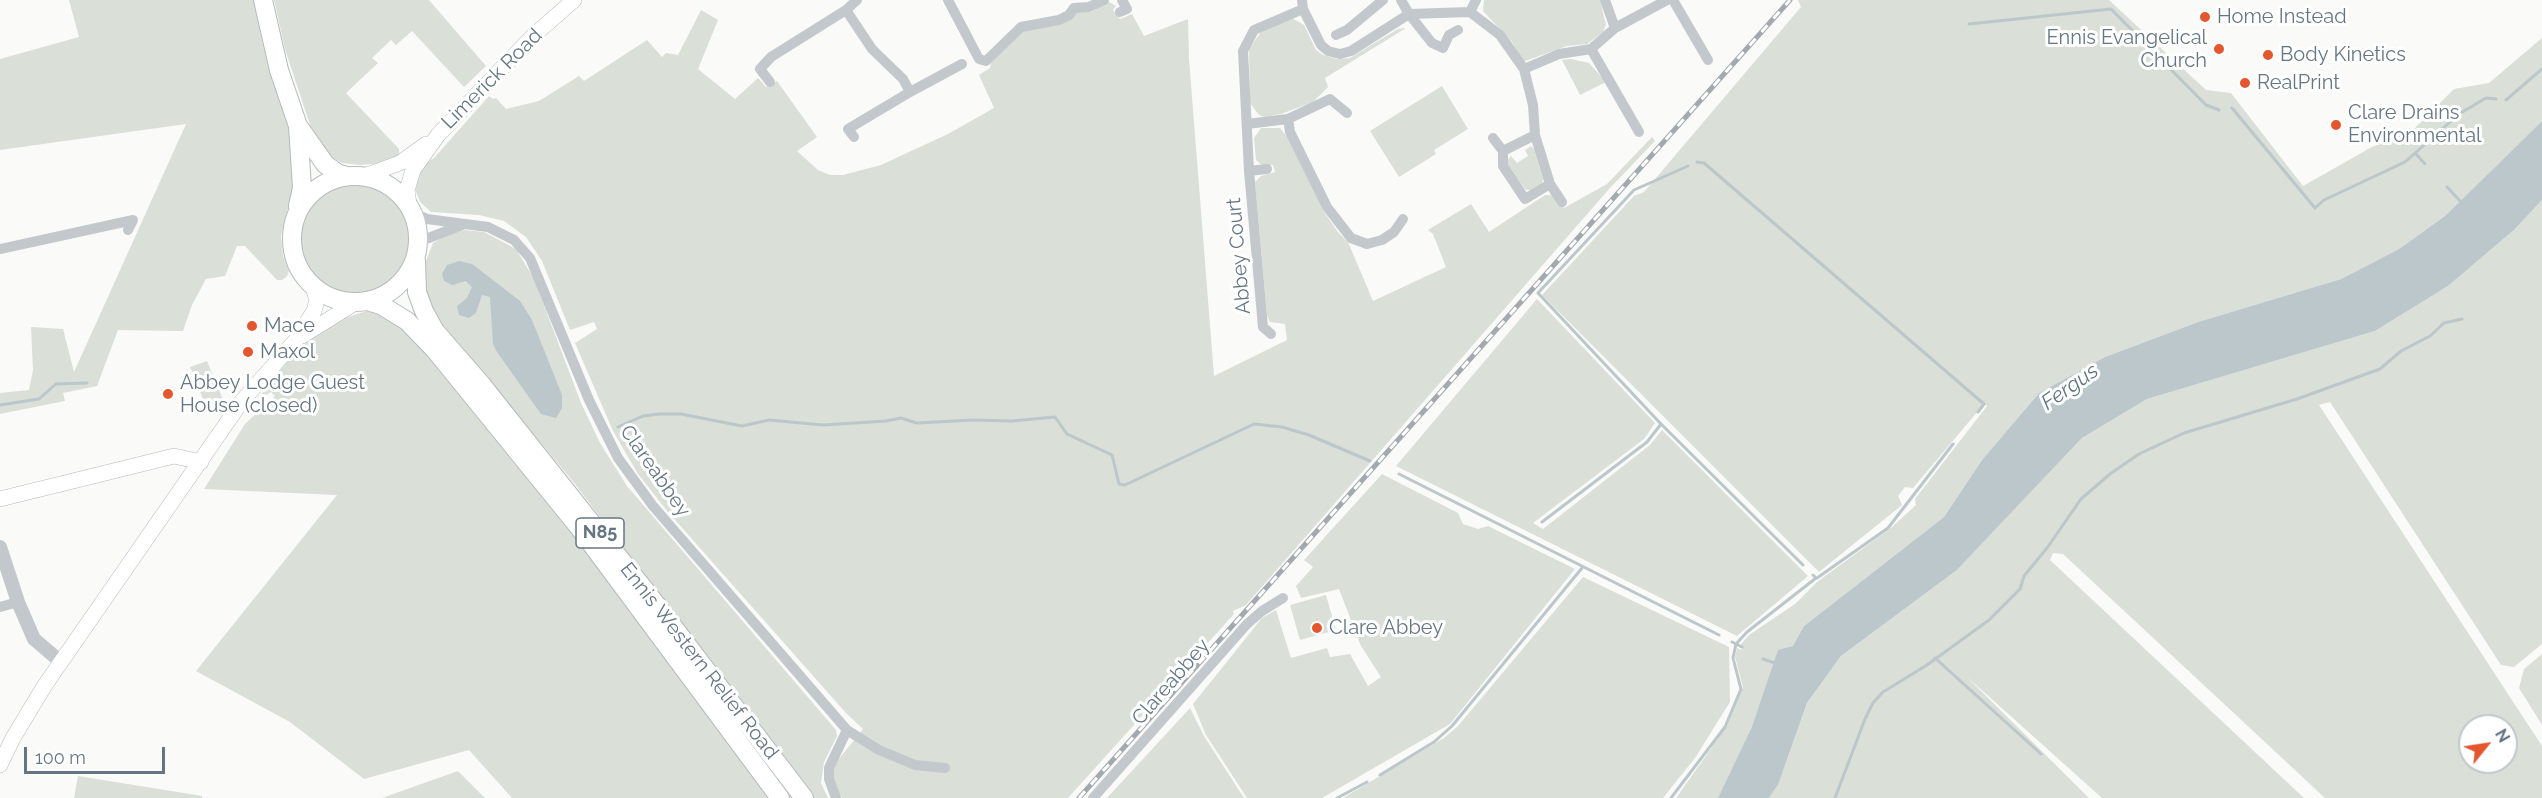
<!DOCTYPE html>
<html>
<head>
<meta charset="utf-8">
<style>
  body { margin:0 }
  #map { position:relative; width:2542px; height:798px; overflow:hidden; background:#fafaf8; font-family:Raleway,sans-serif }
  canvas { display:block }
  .north { position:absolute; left:2458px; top:714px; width:60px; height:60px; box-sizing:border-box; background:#fff; border:2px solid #c1c8cd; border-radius:50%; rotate:60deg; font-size:16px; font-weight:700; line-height:24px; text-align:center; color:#657683 }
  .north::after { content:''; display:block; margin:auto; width:21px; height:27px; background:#e4572e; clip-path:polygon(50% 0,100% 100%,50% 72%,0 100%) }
  .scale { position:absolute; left:24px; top:747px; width:141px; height:27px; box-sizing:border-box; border:3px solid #657683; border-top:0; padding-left:8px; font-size:18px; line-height:21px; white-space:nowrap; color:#657683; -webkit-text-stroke:4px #fff; paint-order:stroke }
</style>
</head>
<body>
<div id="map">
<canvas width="2542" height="798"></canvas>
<div class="north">N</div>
<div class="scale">100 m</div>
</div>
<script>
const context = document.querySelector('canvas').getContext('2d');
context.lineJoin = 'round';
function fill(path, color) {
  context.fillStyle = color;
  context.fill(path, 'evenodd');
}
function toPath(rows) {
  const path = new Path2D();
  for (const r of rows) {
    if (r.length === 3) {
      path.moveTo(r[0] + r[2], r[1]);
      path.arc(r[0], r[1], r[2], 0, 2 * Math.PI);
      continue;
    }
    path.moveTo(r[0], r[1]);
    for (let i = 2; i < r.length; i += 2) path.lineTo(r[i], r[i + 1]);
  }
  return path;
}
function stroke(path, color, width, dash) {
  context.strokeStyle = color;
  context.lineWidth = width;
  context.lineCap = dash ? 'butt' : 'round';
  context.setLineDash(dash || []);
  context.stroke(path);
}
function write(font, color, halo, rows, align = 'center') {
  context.font = font + ' Raleway,sans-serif';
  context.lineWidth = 6;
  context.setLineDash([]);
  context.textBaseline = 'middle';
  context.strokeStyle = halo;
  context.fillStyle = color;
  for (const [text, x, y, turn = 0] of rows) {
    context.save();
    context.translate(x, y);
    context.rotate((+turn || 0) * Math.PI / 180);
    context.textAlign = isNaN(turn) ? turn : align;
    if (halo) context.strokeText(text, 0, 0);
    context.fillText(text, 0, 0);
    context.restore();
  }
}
const green = toPath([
  [69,0,254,0,263,45,293,144,295,167,292,192,281,236,283,256,289,271,287,276,282,280,277,280,245,246,237,246,225,276,206,279,192,305,183,331,118,330,97,386,63,393,65,401,0,414,0,393,29,390,33,370,31,327,63,329,74,372,186,124,0,150,0,59,79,37],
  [274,0,429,0,486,66,464,87,412,31,396,45,391,40,372,58,378,63,346,93,399,149,399,157,381,163,360,165,342,163,325,153,313,134,285,49],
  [1484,0,1600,0,1606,25,1603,32,1587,44,1567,46,1525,61,1519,56,1512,42,1483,11],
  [1798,0,2109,0,2206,90,2231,93,2303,186,2372,147,2412,131,2454,89,2489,83,2542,38,2542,121,2445,216,2399,249,2341,279,2198,322,2105,357,2039,393,1982,460,1944,517,1804,626,1718,798,1676,798,1727,726,1743,687,1735,657,1737,648,1742,650,1741,644,1749,635,1795,604,1817,582,1892,527,1916,505,1915,499,1987,406,1984,404,1913,488,1905,487,1898,496,1902,505,1819,572,1542,295,1634,196,1644,192,1801,7],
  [1109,2,1116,6,1113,10,1120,19,1132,14,1144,36,1188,19,1189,59,1214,376,1287,340,1285,324,1270,322,1267,315,1255,182,1261,176,1275,172,1273,165,1262,165,1256,160,1254,138,1261,128,1280,128,1287,137,1324,212,1338,232,1348,242,1373,301,1446,267,1433,234,1428,230,1471,204,1489,232,1545,195,1551,195,1564,208,1607,184,1652,137,1655,141,1610,188,1246,605,1233,611,1234,614,1068,798,842,798,835,788,833,771,838,760,863,729,846,713,668,512,638,474,613,431,575,343,597,329,594,322,570,330,542,261,526,237,504,221,479,215,431,212,420,202,415,189,417,177,426,163,434,158,489,96,493,99,496,98,506,109,539,101,579,76,584,81,647,40,662,57,666,53,678,55,701,10,718,20,698,69,735,99,758,78,766,87,777,81,817,137,797,151,818,170,830,175,843,175,881,165,948,134,994,108,979,75,990,68,991,63,1021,32,1079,12,1091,12],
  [1292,18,1304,25,1316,50,1323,55,1337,59,1350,58,1398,29,1406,28,1325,78,1328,87,1313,102,1281,114,1265,117,1259,115,1250,103,1249,49,1261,32],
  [1571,59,1589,63,1606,82,1580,95,1562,60],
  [1442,86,1468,129,1434,150,1436,154,1399,177,1370,131],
  [1531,146,1534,149,1543,179,1542,183,1531,190,1526,190,1510,171,1507,161,1511,156,1517,163,1528,156,1525,150],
  [355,238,56],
  [2542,200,2542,644,2514,667,2501,665,2330,402,2319,405,2542,746,2542,798,2325,798,2063,554,2053,553,2050,560,2304,798,2102,798,1966,676,2089,798,1769,798,1778,785,1807,703,1841,656,1957,570,2082,438,2147,399,2375,331,2448,286,2514,230],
  [2470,726,2506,726,2506,762,2470,762],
  [465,230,484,232,516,249,534,279,581,403,600,443,627,486,836,730,837,736,824,762,821,783,828,798,812,798,575,484,436,317,428,296,424,277,426,261,433,243,448,234],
  [1537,299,1655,423,1644,439,1533,523,1543,529,1650,445,1662,430,1808,576,1737,636,1396,466],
  [370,310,382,313,394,322,422,349,465,400,573,533,772,798,512,798,469,750,364,779,290,722,196,671,337,495,204,489,245,424,275,396,271,392,257,400,286,363,310,339,332,322],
  [207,361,224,402,207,409,190,367],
  [1382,474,1458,513,1463,524,1478,529,1488,526,1575,569,1450,724,1322,798,1247,798,1206,735,1193,704,1262,618,1276,610,1291,658,1327,648,1330,657,1350,654,1368,686,1381,677,1361,646,1339,589,1301,598,1296,586,1313,567,1304,560],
  [1583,577,1729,647,1730,702,1695,758,1663,798,1343,798,1444,738,1458,726],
  [1326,595,1336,630,1300,640,1290,605],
  [2542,654,2542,725,2519,688,2524,669],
  [1190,708,1204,736,1244,798,1107,798],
  [458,771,485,798,382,798],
  [78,776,202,796,202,798,74,798]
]);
const water = toPath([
  [2542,121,2542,200,2514,230,2448,286,2375,331,2147,399,2082,438,1957,570,1841,656,1807,703,1778,785,1769,798,1718,798,1752,727,1778,650,1793,646,1804,626,1944,517,1982,460,2039,393,2105,357,2198,322,2341,279,2399,249,2445,216],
  [459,261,472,264,520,301,532,320,562,395,562,408,556,418,541,414,497,352,493,344,490,297,482,295,476,313,469,318,459,315,457,306,467,298,472,287,466,281,452,285,444,281,442,274,447,265]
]);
const stream = toPath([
  [1969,24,2111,9,2206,105,2219,110],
  [2506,100,2542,69],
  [2232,108,2315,208,2324,200,2405,162,2459,114,2486,98,2496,99],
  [2416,154,2425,164],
  [1697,162,1704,163,1984,404,1978,412],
  [1688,166,1634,190,1538,293,1661,424,1803,565],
  [2447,187,2462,203],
  [0,405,39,399,56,384,87,383],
  [618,427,643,416,659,414,681,414,742,426,769,420,823,425,886,421,901,418,917,423,972,420,1012,421,1055,417,1067,434,1112,455,1119,484,1125,485,1254,424,1282,427,1309,435,1370,461],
  [1399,474,1719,635],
  [1542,522,1647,442,1661,424],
  [1817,578,1888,528,1953,444],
  [1732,642,1742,647],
  [1935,658,2041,754],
  [1763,659,1775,663],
  [1380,775,1434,742,1452,726,1582,568],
  [1337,798,1367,782],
  [1671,798,1725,727,1741,689,1733,658,1736,644,1747,632,1816,578,1813,575],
  [1835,798,1865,719,1873,703,1883,692,1927,665,1989,620,2020,589,2024,576,2047,548,2081,499,2110,474,2139,454,2184,433,2297,399,2380,369,2401,351,2430,336,2444,323,2462,319]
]);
const minor = toPath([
  [948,0,979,59,986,61,1021,27,1059,20,1069,15,1074,8,1089,7,1104,0],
  [1302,0,1303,9,1321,45,1328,51,1340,54,1351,51,1409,14],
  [1401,0,1409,14,1432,43,1443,48,1449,35,1458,30],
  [1605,0,1615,28],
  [1673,0,1708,60],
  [846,10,872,49,903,79,910,92,962,64],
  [1120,12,1127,9,1122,0],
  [1470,12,1500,35,1524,69],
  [1409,14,1470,12,1476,0],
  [1336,35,1347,30,1383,0],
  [1591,49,1639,132],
  [770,82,760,69,771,57,846,10,857,0],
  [1288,119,1290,132,1327,207,1351,238,1367,244,1382,240,1394,232,1403,219],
  [1247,124,1288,119,1330,99,1347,113],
  [854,137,848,129,910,92],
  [1493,138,1503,151,1535,135],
  [1503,151,1503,166,1525,199,1550,184],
  [1249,171,1267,169],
  [1562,202,1550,184,1535,135,1533,105,1524,69,1559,54,1591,49,1615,28,1667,0],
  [414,213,427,219,488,227,514,240,530,258,589,400,618,458,653,506,847,730,879,750,915,765,945,768],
  [419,245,426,239,462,225],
  [0,249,133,220,128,230],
  [1271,334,1263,327,1249,171,1243,51,1254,30,1303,9],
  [0,607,18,602],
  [836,798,829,779,829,768,847,730],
  [1093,798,1247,624,1262,611,1283,598]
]);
const tertiary = toPath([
  [0,547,18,602,34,639,61,662]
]);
const secondary = toPath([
  [364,176,400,163,426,144],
  [409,205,407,190,413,170,438,135,533,36,574,0],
  [302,336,355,303],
  [0,499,174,456,201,462],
  [0,765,13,738,45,685,242,401,296,340,314,311,317,300,312,284]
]);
const primary = toPath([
  [263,0,279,70,298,126,302,188,298,206],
  [299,127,325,164,337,173,347,176],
  [355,239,63],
  [416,260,417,292,424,311,435,331,482,385,652,599,804,798],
  [367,301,381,305,407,321,435,350,578,526,780,798]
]);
const rail = toPath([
  [1079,798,1790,0]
]);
const markers = [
  [2205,17,6,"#e4572e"],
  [2219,49,6,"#e4572e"],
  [2268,55,6,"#e4572e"],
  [2245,83,6,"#e4572e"],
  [2336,125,6,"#e4572e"],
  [252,326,6,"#e4572e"],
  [248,352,6,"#e4572e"],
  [168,394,6,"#e4572e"],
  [1317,628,6,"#e4572e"]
];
const shields = [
  [600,533,48]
];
const shieldNames = [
  ["N85",600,533]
];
const poiNames = [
  ["Home Instead",2217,17],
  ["Ennis Evangelical",2207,38,"right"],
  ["Church",2207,61,"right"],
  ["Body Kinetics",2280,55],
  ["RealPrint",2257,83],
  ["Clare Drains",2348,113],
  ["Environmental",2348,136],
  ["Mace",264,326],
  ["Maxol",260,352],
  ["Abbey Lodge Guest",180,383],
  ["House (closed)",180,406],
  ["Clare Abbey",1329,628]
];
const streetNames = [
  ["Limerick Road",492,79,-45],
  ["Abbey Court",1239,256,-95],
  ["Clareabbey",655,471,55],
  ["Ennis Western Relief Road",699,661,52],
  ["Clareabbey",1171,682,-49]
];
const waterNames = [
  ["Fergus",2070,387,-35]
];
fill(green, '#dadfd7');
fill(water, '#bbc7cb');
stroke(stream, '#bbc7cb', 3);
stroke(secondary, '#b3babf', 16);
stroke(primary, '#b5babe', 20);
stroke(minor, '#c3c8cc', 10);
stroke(tertiary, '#c3c8cc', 14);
stroke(secondary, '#fff', 15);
stroke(primary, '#fff', 18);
stroke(rail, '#a2aab0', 5);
stroke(rail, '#fff', 3, [9]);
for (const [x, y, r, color] of markers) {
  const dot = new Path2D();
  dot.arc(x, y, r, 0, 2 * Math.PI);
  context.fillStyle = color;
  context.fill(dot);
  stroke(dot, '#fff', 2);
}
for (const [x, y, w] of shields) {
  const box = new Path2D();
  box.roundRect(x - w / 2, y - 15, w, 30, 4.5);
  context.fillStyle = '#fff';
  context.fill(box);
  stroke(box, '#657683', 1.5);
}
write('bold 18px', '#657683', null, shieldNames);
write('20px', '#657683', '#fff', poiNames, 'left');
write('20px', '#657683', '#fff', streetNames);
write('italic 21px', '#60757c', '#fff', waterNames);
</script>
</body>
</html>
